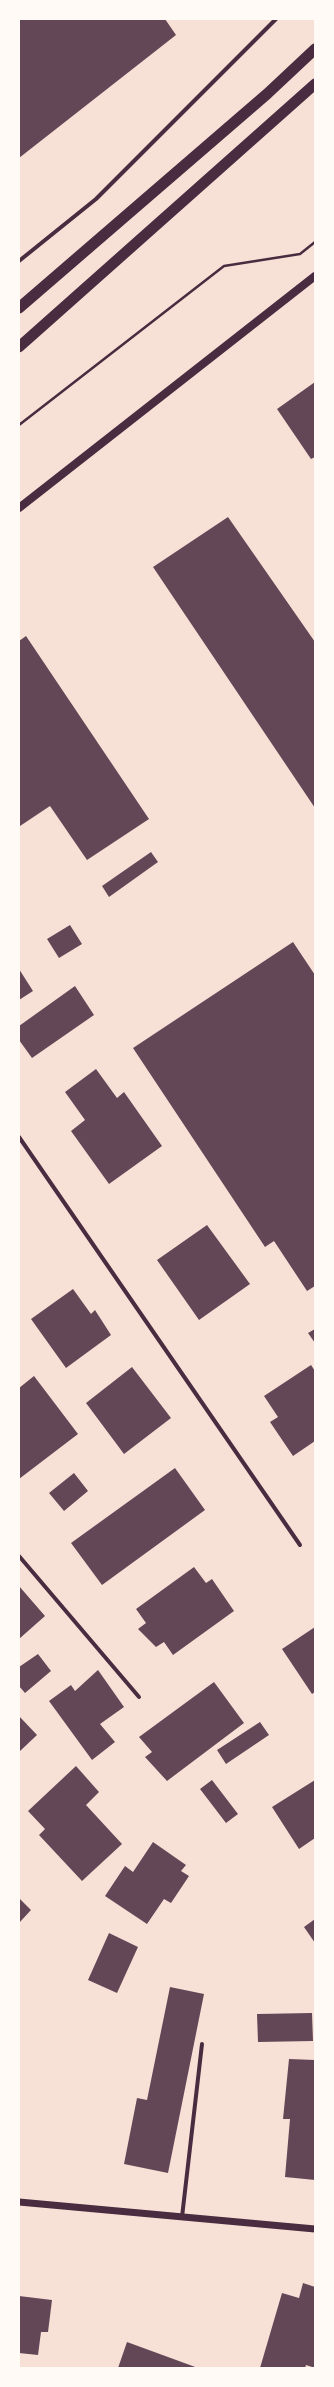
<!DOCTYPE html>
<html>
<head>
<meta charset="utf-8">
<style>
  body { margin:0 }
  #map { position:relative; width:334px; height:2387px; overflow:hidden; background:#f7e1d7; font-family:Raleway,sans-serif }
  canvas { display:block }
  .frame { position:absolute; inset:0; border:20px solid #fffaf5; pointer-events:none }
</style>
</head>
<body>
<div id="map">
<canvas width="334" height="2387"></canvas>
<div class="frame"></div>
</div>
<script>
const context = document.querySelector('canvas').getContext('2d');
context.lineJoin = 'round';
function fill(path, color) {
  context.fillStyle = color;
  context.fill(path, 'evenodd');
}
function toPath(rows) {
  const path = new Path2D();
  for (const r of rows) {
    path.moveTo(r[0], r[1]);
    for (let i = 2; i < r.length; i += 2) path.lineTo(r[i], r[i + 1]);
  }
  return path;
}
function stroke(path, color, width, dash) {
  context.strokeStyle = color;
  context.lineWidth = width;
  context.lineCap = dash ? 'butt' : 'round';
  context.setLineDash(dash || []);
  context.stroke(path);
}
const building = toPath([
  [19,19,165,19,176,35,19,158],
  [315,382,315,457,311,459,277,409],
  [228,517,315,642,315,808,153,567],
  [26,636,149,819,87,860,50,806,20,826,19,824,19,641],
  [151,852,158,862,109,897,102,886],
  [70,925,82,944,59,958,47,939],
  [293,942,315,975,315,1286,307,1291,274,1241,265,1247,133,1048],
  [19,969,33,991,19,1000],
  [75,986,94,1015,32,1058,19,1040,19,1026],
  [96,1069,117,1098,124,1092,162,1146,109,1184,71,1131,85,1120,65,1092],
  [207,1225,250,1284,199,1320,157,1260],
  [73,1289,91,1314,95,1310,111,1335,66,1368,31,1319],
  [315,1329,315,1343,308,1333],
  [311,1365,315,1371,315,1441,293,1456,270,1422,278,1417,264,1396],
  [132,1367,171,1418,124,1454,86,1403],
  [34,1376,78,1434,19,1479,19,1388],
  [175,1468,205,1510,102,1585,71,1543],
  [74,1473,88,1491,64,1511,49,1493],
  [194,1567,206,1583,212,1579,234,1611,173,1655,164,1642,156,1647,138,1629,146,1623,136,1609],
  [19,1586,45,1616,19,1639],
  [315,1627,315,1692,312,1694,282,1649],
  [38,1654,51,1671,25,1693,19,1686,19,1667],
  [98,1670,124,1707,100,1724,115,1742,92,1760,49,1701,71,1685,75,1691],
  [214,1682,244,1723,167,1781,145,1757,152,1752,139,1737],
  [19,1716,37,1735,19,1752],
  [260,1722,269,1735,226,1764,217,1750],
  [76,1766,99,1792,86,1805,122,1844,82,1881,39,1835,45,1829,28,1811],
  [212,1780,238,1814,226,1823,200,1789],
  [315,1780,315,1838,299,1849,272,1807],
  [153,1842,186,1865,181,1871,189,1876,171,1903,164,1899,147,1924,105,1896,125,1866,133,1872],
  [19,1898,31,1910,19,1923],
  [315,1919,315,1943,304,1927],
  [109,1933,138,1947,117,1993,88,1980],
  [170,1987,204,1994,168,2173,124,2164,137,2098,147,2100],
  [312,2013,313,2041,258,2042,257,2014],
  [289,2059,315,2060,315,2180,285,2177,290,2119,283,2119],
  [303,2283,315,2287,315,2368,306,2365,305,2368,260,2368,282,2293,299,2298],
  [19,2296,52,2300,48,2332,41,2332,38,2355,19,2353],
  [127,2342,198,2368,118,2368]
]);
const path = toPath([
  [19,425,224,266,300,254,315,242]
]);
const minor = toPath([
  [19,261,96,199,276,19],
  [19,1137,300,1545],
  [19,1556,139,1697],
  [182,2217,202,2044]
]);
const tertiary = toPath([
  [19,2202,315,2229]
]);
const secondary = toPath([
  [19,508,315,276]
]);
const trunk = toPath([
  [19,308,267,94,315,49],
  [19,347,315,84]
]);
fill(building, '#644757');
stroke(path, '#4a2c40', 2.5);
stroke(minor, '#4a2c40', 4);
stroke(tertiary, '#4a2c40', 7);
stroke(secondary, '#4a2c40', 8);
stroke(trunk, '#4a2c40', 11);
</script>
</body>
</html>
